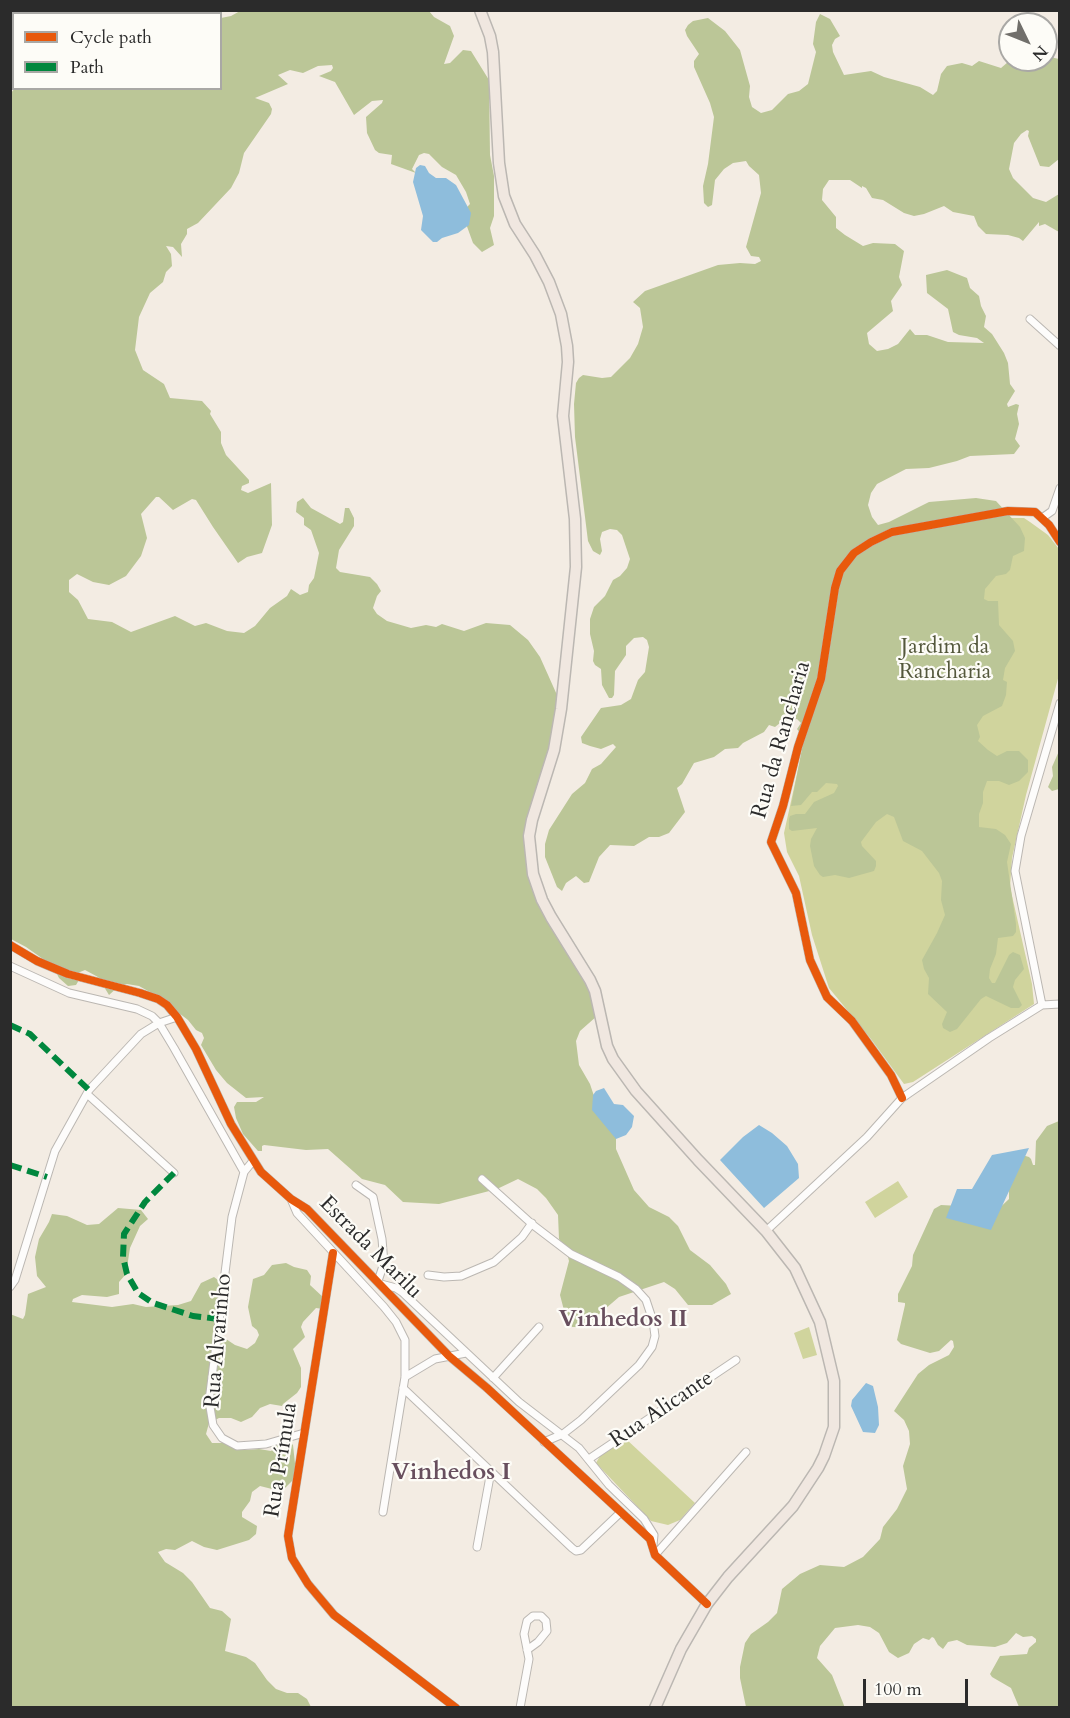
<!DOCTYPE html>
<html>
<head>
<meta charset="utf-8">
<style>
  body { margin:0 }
  #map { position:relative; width:1070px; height:1718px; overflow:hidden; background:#f3ece3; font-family:Cardo,serif }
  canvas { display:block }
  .frame { position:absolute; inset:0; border:12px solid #2b2b2b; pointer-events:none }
  .legend { position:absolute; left:12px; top:12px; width:210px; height:78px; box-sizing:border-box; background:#fdfcf7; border:2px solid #a9a8a5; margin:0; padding:8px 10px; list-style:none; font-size:18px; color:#2b2b2b }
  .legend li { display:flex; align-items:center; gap:12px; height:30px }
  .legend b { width:30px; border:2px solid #a9a8a5 }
  .north { position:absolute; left:998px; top:12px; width:60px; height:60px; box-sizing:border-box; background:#fdfcf7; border:2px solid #a9a8a5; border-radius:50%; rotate:133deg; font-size:16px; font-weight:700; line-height:24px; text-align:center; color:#2b2b2b }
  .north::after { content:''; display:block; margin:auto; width:21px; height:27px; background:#716f6b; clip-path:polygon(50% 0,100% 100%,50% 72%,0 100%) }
  .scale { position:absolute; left:863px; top:1679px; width:105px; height:27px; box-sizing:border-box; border:3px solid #2b2b2b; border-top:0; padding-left:8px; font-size:18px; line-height:21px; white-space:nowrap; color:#2b2b2b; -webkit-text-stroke:4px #fdfcf7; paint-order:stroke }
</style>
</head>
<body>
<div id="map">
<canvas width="1070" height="1718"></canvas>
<div class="frame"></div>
<ul class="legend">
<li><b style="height:8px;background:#e8590c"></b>Cycle path</li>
<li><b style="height:8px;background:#00873e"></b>Path</li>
</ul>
<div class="north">N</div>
<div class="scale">100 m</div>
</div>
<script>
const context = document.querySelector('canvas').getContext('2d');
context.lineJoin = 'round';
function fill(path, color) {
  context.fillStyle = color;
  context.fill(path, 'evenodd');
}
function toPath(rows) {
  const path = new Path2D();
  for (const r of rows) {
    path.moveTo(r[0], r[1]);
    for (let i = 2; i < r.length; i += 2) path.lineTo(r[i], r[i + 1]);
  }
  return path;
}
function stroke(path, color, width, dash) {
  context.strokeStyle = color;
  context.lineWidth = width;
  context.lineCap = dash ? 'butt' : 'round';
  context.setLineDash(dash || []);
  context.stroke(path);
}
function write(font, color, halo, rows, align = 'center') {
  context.font = font + ' Cardo,serif';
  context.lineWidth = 4.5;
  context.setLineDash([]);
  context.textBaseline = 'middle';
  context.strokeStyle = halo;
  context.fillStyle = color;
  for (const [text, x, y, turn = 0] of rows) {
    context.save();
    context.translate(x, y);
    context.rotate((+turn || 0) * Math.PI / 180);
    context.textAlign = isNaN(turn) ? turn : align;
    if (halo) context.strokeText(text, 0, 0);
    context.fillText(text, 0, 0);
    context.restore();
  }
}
const green = toPath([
  [1008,518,1024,518,1030,522,1048,535,1059,549,1059,675,1026,795,1012,858,1010,887,1032,984,1034,1004,913,1082,904,1084,871,1039,829,988,812,935,799,876,787,852,784,833,799,765],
  [898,1181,908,1197,875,1218,865,1202],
  [809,1327,817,1355,803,1359,794,1333],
  [626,1439,695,1503,680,1520,668,1525,651,1521,596,1463,600,1456]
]);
const forest = toPath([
  [240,11,429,11,434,17,450,26,454,36,444,64,450,63,463,50,471,51,489,80,490,155,494,176,494,216,490,228,494,245,482,252,473,243,465,221,465,209,470,204,466,192,456,175,442,167,429,154,424,153,419,155,412,169,416,173,391,164,392,155,379,153,375,150,367,133,366,117,382,103,383,100,372,101,354,115,335,82,319,76,331,71,333,68,332,65,318,66,303,73,290,70,278,75,288,84,255,98,269,103,272,109,271,114,244,153,239,173,231,188,198,223,187,229,187,234,181,244,182,257,173,247,166,246,171,254,172,266,166,272,163,282,150,293,139,317,135,350,143,370,164,384,170,398,202,401,211,411,210,414,221,432,221,443,226,455,249,480,249,483,242,486,241,490,248,493,271,483,272,525,262,553,247,557,238,563,213,527,196,500,192,499,173,510,159,497,156,497,141,514,147,538,141,556,126,576,109,585,93,582,77,574,69,580,69,592,78,600,88,619,112,622,131,632,175,616,195,626,206,623,227,631,244,633,255,626,270,608,287,596,291,589,300,595,308,592,309,585,314,578,319,553,311,530,304,525,304,518,296,512,297,502,303,498,311,508,340,524,343,522,345,508,349,508,354,518,354,526,339,550,336,568,340,572,370,577,377,584,381,591,377,596,373,608,377,614,387,621,411,628,426,625,436,627,442,624,464,631,486,623,510,625,528,640,540,657,557,695,554,749,528,845,546,902,587,980,597,1016,580,1031,576,1041,579,1065,590,1084,597,1105,616,1138,616,1149,634,1190,649,1207,669,1217,678,1226,690,1250,710,1265,726,1284,731,1294,712,1305,688,1305,675,1289,664,1282,619,1297,584,1327,572,1327,566,1318,560,1295,569,1261,566,1249,559,1239,558,1215,546,1198,537,1189,518,1179,497,1189,439,1204,403,1202,385,1185,362,1179,328,1149,306,1150,264,1145,262,1146,262,1151,258,1151,243,1134,236,1118,234,1107,237,1102,256,1102,264,1097,246,1098,227,1083,216,1070,201,1045,204,1038,202,1033,196,1030,188,1020,157,996,139,986,127,984,119,986,109,995,98,977,85,970,75,974,79,980,76,985,68,986,59,978,53,966,26,947,11,939,11,93,15,88,220,88,221,18,231,16],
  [820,14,830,19,840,36,835,39,832,45,833,52,844,75,871,71,884,77,920,87,933,95,937,91,941,74,947,66,962,63,972,66,979,61,1001,68,1008,62,1010,57,1010,60,1046,60,1046,56,1059,59,1059,159,1049,167,1040,166,1028,136,1029,131,1027,130,1021,134,1014,143,1009,169,1013,178,1033,198,1046,202,1059,194,1059,232,1045,224,1039,226,1039,222,1023,241,1019,238,1008,235,986,234,978,226,974,216,953,212,944,206,924,214,914,216,904,213,883,200,872,198,866,188,862,186,862,188,850,180,829,180,823,189,822,200,836,217,836,228,845,235,863,246,873,243,895,244,904,251,899,277,902,285,891,301,893,311,867,333,869,344,877,351,888,349,898,344,910,329,915,335,927,335,948,342,984,343,977,338,959,335,953,332,948,309,927,293,926,275,947,270,967,278,970,288,979,296,981,306,986,316,984,327,992,334,1004,353,1008,363,1010,384,1015,391,1007,404,1008,407,1016,404,1019,405,1017,414,1019,424,1015,439,1020,446,1014,454,970,456,957,461,929,468,906,469,877,484,871,493,868,505,872,517,878,525,889,522,929,502,976,498,996,501,1020,527,1025,538,1024,551,1013,556,1010,570,1006,574,996,576,985,589,984,599,988,601,998,601,999,625,1013,641,1015,651,1005,668,1003,680,1007,682,1006,695,1002,706,983,716,977,725,980,737,978,741,988,750,997,756,1007,751,1019,751,1028,760,1028,772,1019,781,1009,785,999,781,987,781,983,792,983,803,979,814,979,827,996,829,1005,835,1011,844,1007,862,1016,924,1016,932,1013,936,998,938,996,954,990,969,989,978,992,983,995,983,1009,955,1013,952,1020,955,1024,969,1015,980,1013,987,1022,1005,1019,1008,1011,1008,986,996,981,999,957,1029,950,1032,943,1028,942,1024,947,1012,928,994,929,978,924,969,922,960,937,933,945,915,941,900,942,881,939,873,922,851,903,841,894,817,887,814,876,822,861,842,862,846,876,861,876,866,874,871,849,878,835,875,823,877,820,875,814,866,810,846,811,839,817,828,792,831,789,829,789,819,790,816,796,814,805,814,814,802,834,793,838,786,837,784,826,783,817,792,812,792,801,805,791,806,804,738,797,729,801,723,797,719,780,723,775,727,769,725,764,732,743,743,738,748,725,749,714,757,694,763,682,784,677,788,685,812,669,833,659,837,649,837,634,846,610,845,599,857,589,882,584,883,576,876,566,883,562,891,557,887,545,857,545,844,549,830,572,794,585,783,592,769,601,764,616,747,613,744,601,749,590,746,582,743,581,737,601,708,621,705,631,699,638,680,645,672,649,647,647,640,643,637,634,638,626,646,626,655,615,671,614,695,612,698,609,698,602,685,601,669,595,665,593,661,594,651,590,634,590,619,594,607,605,596,613,580,620,576,627,568,630,559,622,535,617,530,610,529,602,532,600,539,602,551,600,555,593,551,588,541,575,437,574,404,576,383,579,378,583,375,602,378,611,377,630,358,638,344,643,327,640,308,633,302,645,291,718,265,740,263,755,264,761,261,759,257,751,256,746,247,761,193,759,175,749,166,746,161,733,163,724,169,715,180,712,205,708,207,704,203,703,186,708,164,714,117,710,103,694,67,694,61,699,54,687,36,685,30,688,25,693,21,708,18,725,31,740,50,750,86,749,97,752,107,761,113,772,110,788,94,799,91,808,84,816,52,813,44,816,22],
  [1059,751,1059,789,1052,791,1048,787,1053,776,1052,767],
  [1059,1121,1059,1707,1019,1707,1011,1688,992,1677,990,1674,1000,1656,1027,1654,1029,1648,1036,1642,1036,1639,1032,1636,1023,1637,1016,1633,1007,1643,995,1647,967,1645,957,1640,948,1642,943,1649,938,1645,934,1638,932,1637,929,1640,923,1638,914,1644,909,1653,898,1658,889,1652,879,1633,870,1627,858,1625,835,1628,820,1646,817,1658,832,1675,845,1708,746,1707,740,1678,740,1667,745,1643,751,1634,768,1622,777,1613,782,1589,800,1574,820,1565,844,1567,863,1557,880,1539,883,1527,897,1509,907,1489,903,1466,910,1444,909,1431,904,1420,894,1411,918,1374,929,1365,949,1355,954,1347,953,1341,951,1340,939,1351,930,1353,901,1344,897,1340,905,1305,905,1303,898,1302,898,1294,912,1266,913,1255,934,1209,941,1205,960,1206,991,1216,1009,1199,1009,1186,1022,1155,1029,1157,1031,1159,1033,1165,1035,1165,1036,1141,1047,1126],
  [118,1208,141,1210,148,1219,140,1226,130,1248,126,1274,119,1282,119,1294,107,1297,82,1295,73,1299,72,1302,112,1307,133,1304,146,1307,178,1305,191,1301,201,1283,214,1277,218,1280,220,1286,220,1335,235,1345,247,1349,255,1343,259,1335,257,1330,252,1326,248,1307,253,1279,264,1275,272,1265,286,1263,294,1267,307,1270,311,1276,310,1285,324,1298,323,1309,316,1308,303,1322,301,1327,305,1337,293,1349,301,1368,301,1387,297,1393,283,1404,282,1406,270,1404,260,1408,252,1417,241,1422,231,1418,219,1418,209,1423,206,1434,212,1443,224,1443,246,1450,259,1449,271,1451,276,1447,279,1438,284,1436,293,1445,296,1473,293,1480,284,1489,272,1489,260,1486,252,1492,250,1501,242,1512,242,1517,257,1526,256,1534,249,1540,217,1550,204,1547,192,1541,175,1550,166,1549,158,1552,165,1562,183,1573,192,1582,210,1608,222,1611,231,1619,225,1651,246,1657,255,1663,267,1680,276,1689,287,1693,298,1693,307,1699,311,1707,11,1707,10,1314,23,1319,25,1315,28,1294,46,1287,37,1276,35,1257,39,1239,49,1222,52,1214,67,1216,87,1225,99,1224]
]);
const water = toPath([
  [420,165,425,166,429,173,436,178,446,178,456,185,471,213,469,225,458,233,442,238,437,242,433,242,421,230,423,216,413,182,416,168],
  [604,1088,614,1104,623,1105,634,1116,632,1127,626,1135,616,1139,592,1110,593,1095,596,1091],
  [759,1125,772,1133,787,1146,798,1164,799,1178,764,1208,720,1160,743,1137],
  [1029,1148,991,1230,946,1218,957,1189,972,1189,992,1155],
  [866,1383,873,1386,878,1407,879,1425,875,1433,863,1432,851,1406,852,1400]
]);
const street = toPath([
  [1030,319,1060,346],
  [1042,518,1052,511,1060,488],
  [10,945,37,961,68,974,140,993,158,999,167,1005,177,1017,196,1049,231,1124,261,1172,291,1199,307,1209,449,1356,487,1388,650,1539,655,1555,707,1604],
  [10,966,69,993,137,1009,152,1016,159,1023,174,1048,244,1172],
  [1042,1005,1015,871,1021,836,1060,703],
  [87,1094,174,1173],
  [902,1098,891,1075,852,1021,827,997,810,960,796,893,771,842,783,806,798,747,821,679,835,588,840,571,854,553,871,542,892,532,1008,511,1035,512,1049,525,1060,542],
  [253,1161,244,1172,232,1217,209,1401,213,1425,222,1438,237,1446,266,1444,304,1433],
  [482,1179,533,1225,571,1254,619,1277,636,1289,646,1300,653,1321,655,1336,652,1347,639,1365,581,1420,563,1434,544,1442],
  [356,1185,373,1197,382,1239,384,1263,378,1281],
  [291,1199,297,1213,384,1307,396,1322,405,1340,405,1377,383,1512],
  [766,1231,867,1137,902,1098,989,1038,1042,1005,1060,1004],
  [333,1253,288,1536,292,1558,308,1584,334,1615,456,1708],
  [428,1275,444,1277,461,1276,494,1262,522,1237,532,1223],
  [381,1284,396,1288,402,1292,519,1402,579,1448,609,1485,644,1519,654,1535,653,1545],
  [10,1287,15,1280,55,1151,89,1090,141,1034,159,1023,177,1017],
  [405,1377,435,1359,466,1353],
  [493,1378,539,1327],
  [403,1388,572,1548,576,1551,581,1550,621,1512],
  [589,1459,736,1360],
  [477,1547,491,1471],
  [655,1555,746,1452],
  [520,1708,529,1659,524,1634,527,1621,533,1616,541,1616,546,1621,547,1631,538,1642,527,1650]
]);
const primary = toPath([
  [480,10,490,36,493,52,499,163,504,196,515,224,535,255,549,282,561,314,567,346,568,362,563,416,575,519,576,567,561,709,554,750,532,820,529,836,533,874,542,900,551,917,590,980,595,991,607,1046,613,1059,636,1091,698,1160,766,1231,795,1268,820,1322,834,1381,834,1427,824,1456,818,1468,793,1506,728,1577,707,1604,681,1649,655,1708]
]);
const quiet = toPath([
  [10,1025,30,1034,89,1090],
  [10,1165,47,1177],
  [174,1173,145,1202,124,1234,123,1257,127,1274,138,1293,153,1303,193,1316,219,1319]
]);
const cycleway = toPath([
  [10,945,37,961,68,974,140,993,158,999,167,1005,177,1017,196,1049,231,1124,261,1172,291,1199,307,1209,449,1356,487,1388,650,1539,655,1555,707,1604],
  [902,1098,891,1075,852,1021,827,997,810,960,796,893,771,842,783,806,798,747,821,679,835,588,840,571,854,553,871,542,892,532,1008,511,1035,512,1049,525,1060,542],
  [333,1253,288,1536,292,1558,308,1584,334,1615,456,1708]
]);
const parkNames = [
  ["Jardim da",945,648],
  ["Rancharia",945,673]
];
const streetNames = [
  ["Rua da Rancharia",782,740,-74],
  ["Estrada Marilu",370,1248,45],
  ["Rua Alvarinho",219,1341,-85],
  ["Rua Alicante",662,1410,-34],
  ["Rua Prímula",282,1460,-81]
];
const neighbourhoodNames = [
  ["Vinhedos II",623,1320],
  ["Vinhedos I",451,1473]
];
fill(green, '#d0d49d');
fill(forest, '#bbc697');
fill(water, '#8ebddc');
stroke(street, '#bbb7b2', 9);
stroke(primary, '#bbb7b2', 13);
stroke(street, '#fdfcfb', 7);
stroke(primary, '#f0e7e0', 10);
stroke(quiet, '#00873e', 6, [12, 6]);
stroke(cycleway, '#e8590c', 8);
write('22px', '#54583c', '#fdfcf7', parkNames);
write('22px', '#2b2b2b', '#fdfcf7', streetNames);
write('bold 24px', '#684f5e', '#fdfcf7', neighbourhoodNames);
</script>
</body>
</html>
